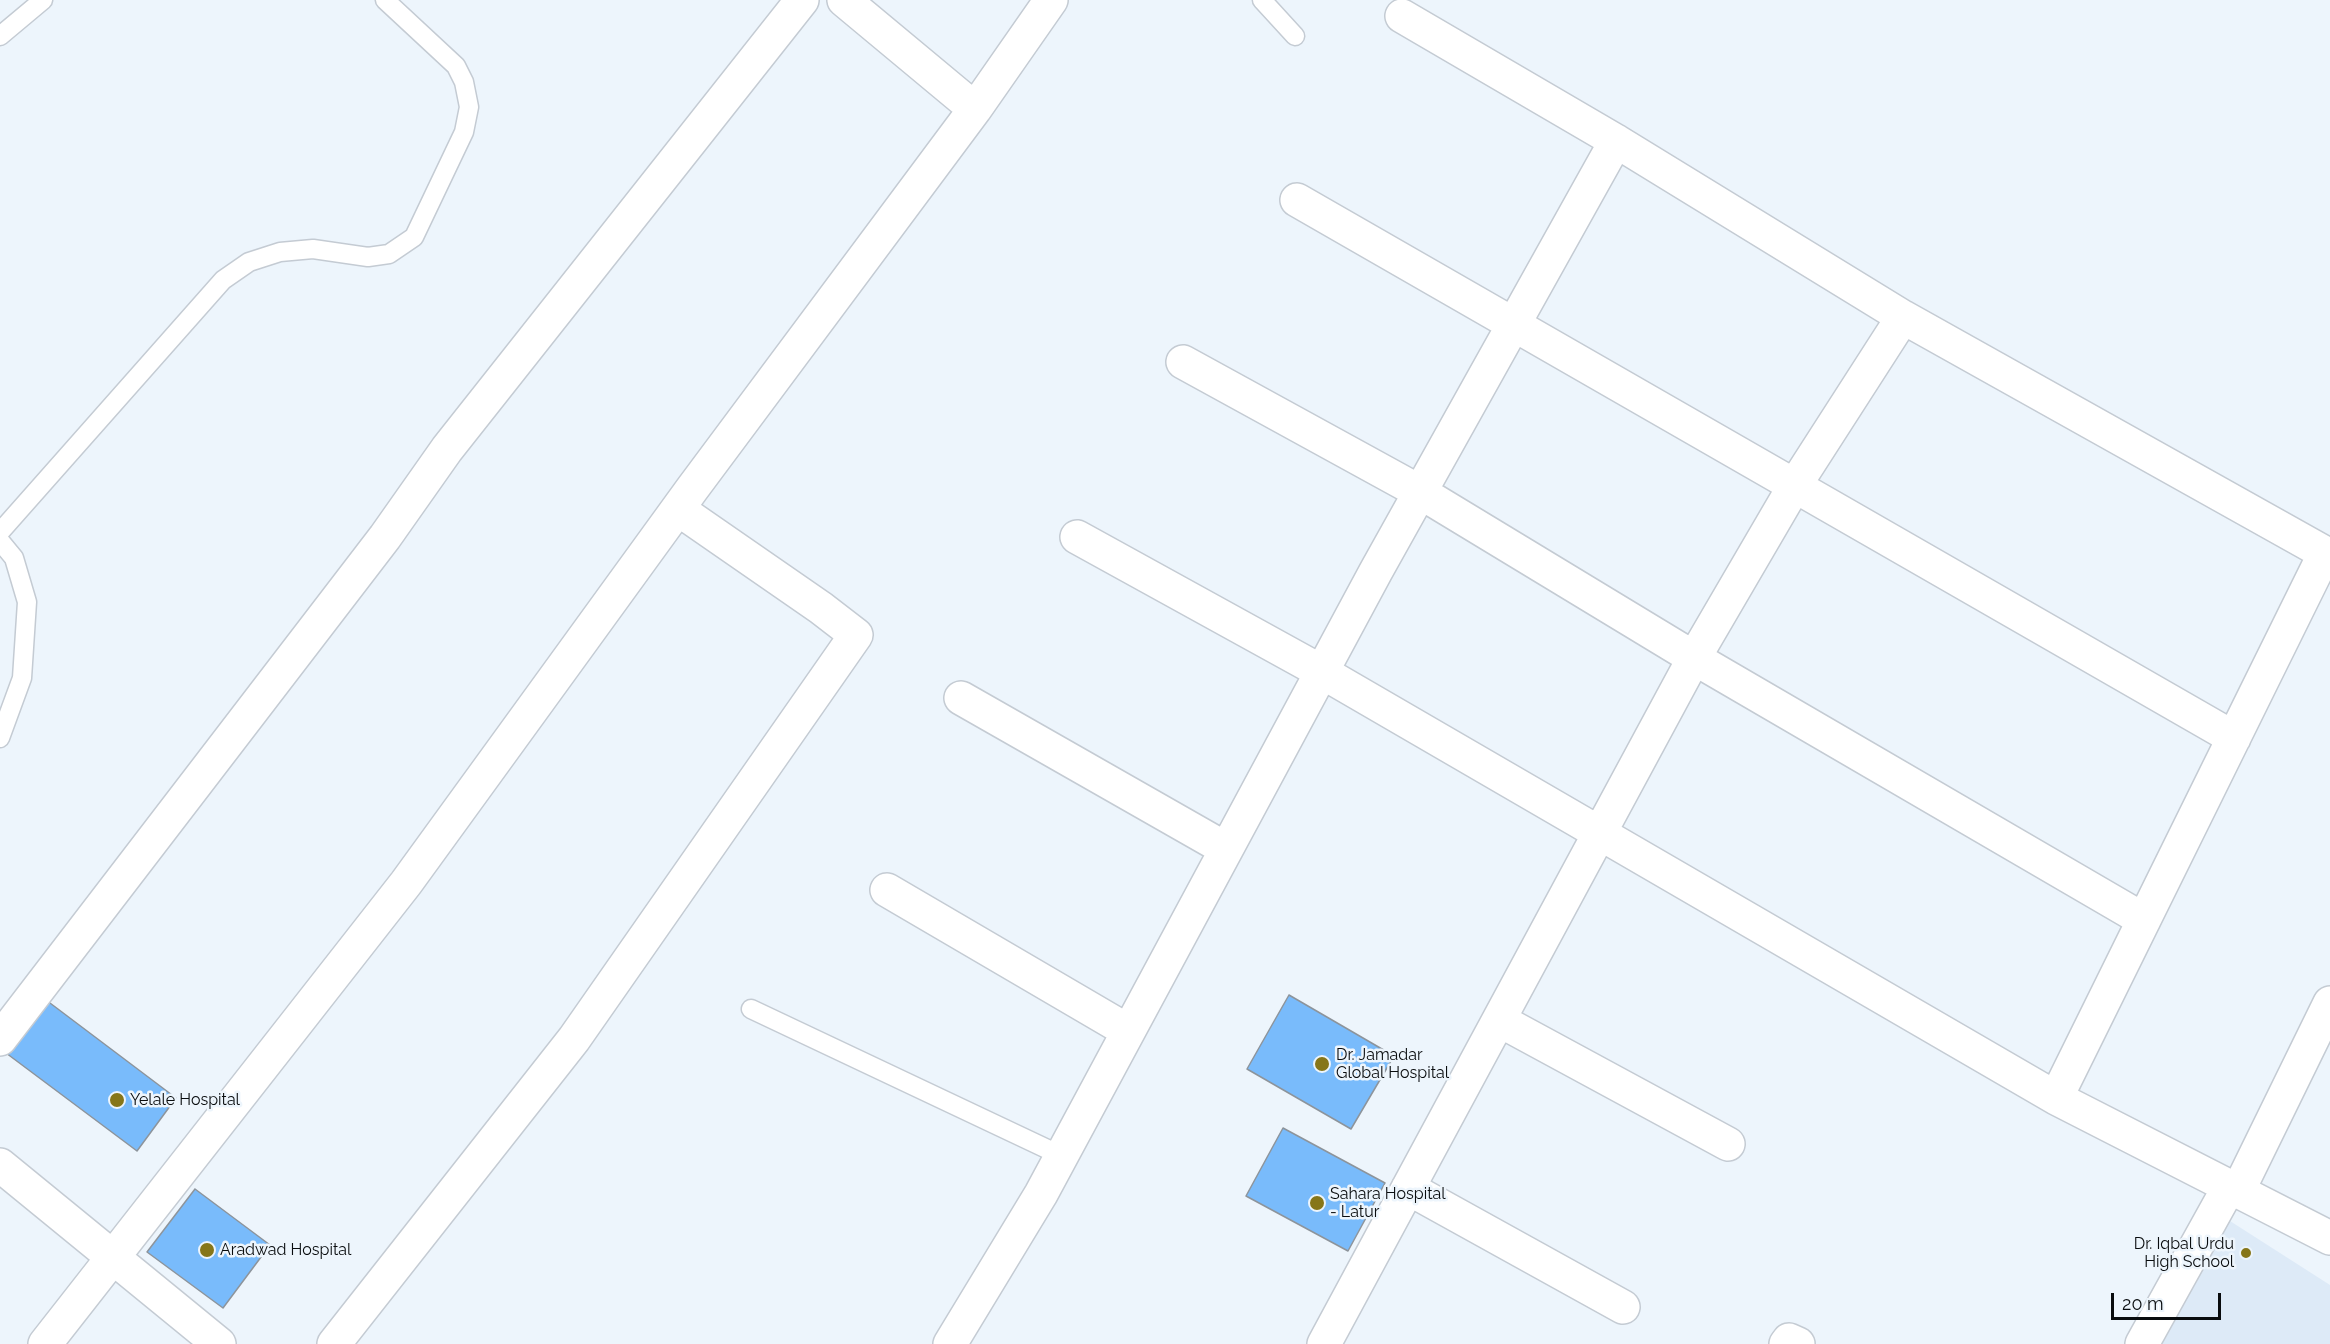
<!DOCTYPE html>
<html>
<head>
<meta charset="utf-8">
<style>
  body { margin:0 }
  #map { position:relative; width:2330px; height:1344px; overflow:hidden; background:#edf5fc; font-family:Raleway,sans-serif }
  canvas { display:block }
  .scale { position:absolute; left:2111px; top:1293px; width:110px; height:27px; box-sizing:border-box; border:3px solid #090c0e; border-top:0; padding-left:8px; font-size:18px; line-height:21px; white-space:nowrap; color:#090c0e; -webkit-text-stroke:4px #edf5fc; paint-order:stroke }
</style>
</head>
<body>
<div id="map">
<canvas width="2330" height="1344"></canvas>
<div class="scale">20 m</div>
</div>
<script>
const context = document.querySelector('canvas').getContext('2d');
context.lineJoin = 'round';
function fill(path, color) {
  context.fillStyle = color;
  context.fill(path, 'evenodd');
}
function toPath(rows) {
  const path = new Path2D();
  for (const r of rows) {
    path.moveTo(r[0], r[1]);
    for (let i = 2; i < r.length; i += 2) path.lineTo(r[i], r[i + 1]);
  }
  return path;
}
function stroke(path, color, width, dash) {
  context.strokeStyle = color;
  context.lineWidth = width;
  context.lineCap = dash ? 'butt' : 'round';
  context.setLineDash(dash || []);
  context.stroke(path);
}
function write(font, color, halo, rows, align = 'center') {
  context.font = font + ' Raleway,sans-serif';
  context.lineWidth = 5;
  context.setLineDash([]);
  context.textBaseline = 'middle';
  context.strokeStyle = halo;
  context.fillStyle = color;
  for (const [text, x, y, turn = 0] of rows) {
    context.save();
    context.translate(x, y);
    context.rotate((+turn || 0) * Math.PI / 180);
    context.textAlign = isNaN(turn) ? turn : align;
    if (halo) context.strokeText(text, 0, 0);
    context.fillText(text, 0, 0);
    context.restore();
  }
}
const built = toPath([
  [2230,1221,2330,1285,2330,1344,2162,1344]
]);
const building = toPath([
  [1289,995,1394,1056,1351,1129,1247,1069,1289,995],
  [46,1000,176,1098,137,1151,6,1053,46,1000],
  [1283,1128,1385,1183,1348,1251,1246,1196,1283,1128],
  [195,1189,270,1245,223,1308,147,1252,195,1189]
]);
const lane = toPath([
  [1262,0,1295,36],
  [0,36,43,0],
  [0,532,223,280,249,262,280,252,313,249,368,257,389,254,414,237,464,132,469,107,464,82,456,66,385,0],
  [0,541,14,558,27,602,22,678,0,738],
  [751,1009,1062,1156]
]);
const street = toPath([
  [975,109,1051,0],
  [1297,200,2234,738],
  [1183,362,1420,492,1694,658,2144,920],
  [1077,537,1322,672,2056,1098,2325,553,1903,317,1616,141,1402,16],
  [961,698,1226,849],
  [887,890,1128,1031],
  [1499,1020,1728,1144],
  [0,1039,385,537,447,449,802,0],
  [2056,1098,2330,1238],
  [0,1165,219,1344],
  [1408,1188,1623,1307],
  [2238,1191,2330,1003],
  [45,1344,406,883,692,489,975,109,844,0],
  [334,1344,574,1039,856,635,821,608,678,509],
  [950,1344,1041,1194,1376,571,1616,141],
  [1324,1344,1694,658,1795,485,1903,317],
  [1786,1344,1789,1340,1798,1344],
  [2142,1344,2229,1187]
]);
const markers = [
  [1322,1064,8,"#867619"],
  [117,1100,8,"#867619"],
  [1317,1203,8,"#867619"],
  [207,1250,8,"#867619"],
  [2246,1253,6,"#867619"]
];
const poiNames = [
  ["Dr. Jamadar",1336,1055],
  ["Global Hospital",1336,1073],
  ["Yelale Hospital",130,1100],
  ["Sahara Hospital",1330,1194],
  ["- Latur",1330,1212],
  ["Dr. Iqbal Urdu",2234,1244,"right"],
  ["High School",2234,1262,"right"],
  ["Aradwad Hospital",220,1250]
];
fill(built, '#ddeaf7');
fill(building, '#79bbfb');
stroke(building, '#8d949b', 1.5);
stroke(lane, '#c4cbd3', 21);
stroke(street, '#c4cbd3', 36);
stroke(lane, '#fff', 18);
stroke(street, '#fff', 33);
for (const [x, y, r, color] of markers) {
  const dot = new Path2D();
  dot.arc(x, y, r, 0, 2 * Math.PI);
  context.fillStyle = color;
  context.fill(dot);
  stroke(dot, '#edf5fc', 2);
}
write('16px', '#090c0e', '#edf5fc', poiNames, 'left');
</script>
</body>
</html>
